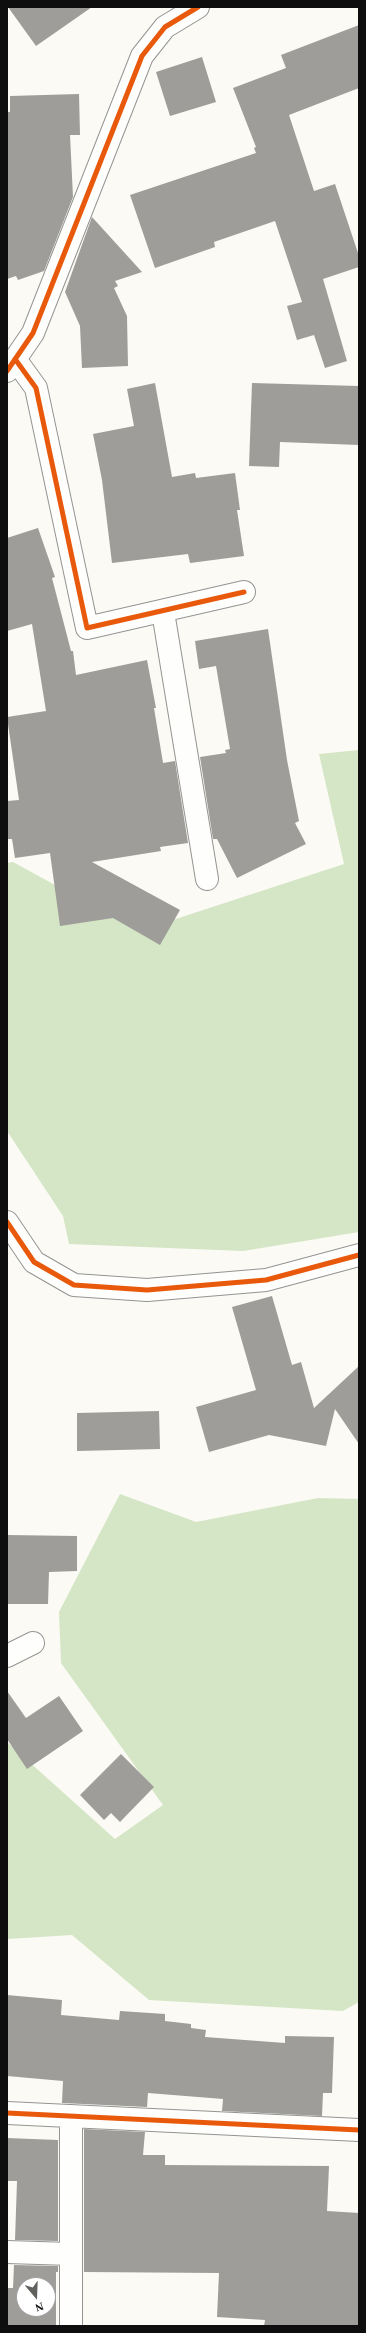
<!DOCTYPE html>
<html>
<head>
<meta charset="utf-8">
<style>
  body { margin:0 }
  #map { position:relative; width:366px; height:2333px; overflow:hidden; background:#fbfaf4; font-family:"Times New Roman",serif }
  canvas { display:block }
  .frame { position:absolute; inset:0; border:8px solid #0e0e0e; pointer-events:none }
  .north { position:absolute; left:16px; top:2277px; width:40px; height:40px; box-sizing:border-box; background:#fff; border:1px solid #9f9f9f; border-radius:50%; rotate:161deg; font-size:11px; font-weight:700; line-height:16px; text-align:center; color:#0e0e0e }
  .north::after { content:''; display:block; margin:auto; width:14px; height:18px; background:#61615e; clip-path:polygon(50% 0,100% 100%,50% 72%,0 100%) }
</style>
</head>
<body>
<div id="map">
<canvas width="366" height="2333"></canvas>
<div class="frame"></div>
<div class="north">N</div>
</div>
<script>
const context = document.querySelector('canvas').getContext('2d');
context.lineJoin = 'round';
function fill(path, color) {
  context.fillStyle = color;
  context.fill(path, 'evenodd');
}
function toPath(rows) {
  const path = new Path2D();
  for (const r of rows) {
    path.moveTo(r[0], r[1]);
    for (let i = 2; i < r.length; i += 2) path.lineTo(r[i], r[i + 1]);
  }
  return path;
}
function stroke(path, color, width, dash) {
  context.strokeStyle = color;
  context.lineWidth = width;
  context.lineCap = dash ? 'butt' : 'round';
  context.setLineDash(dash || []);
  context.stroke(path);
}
const forest = toPath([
  [359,750,359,1232,243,1251,69,1244,63,1216,7,1131,7,863,13,862,139,931,344,864,319,754],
  [120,1494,196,1522,318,1498,359,1499,359,2002,343,2011,149,2000,72,1935,7,1939,7,1742,115,1839,163,1805,61,1663,59,1612]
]);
const building = toPath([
  [8,7,92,7,36,46],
  [359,25,359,88,289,115,314,191,335,184,359,256,359,267,323,279,347,361,325,368,314,335,297,340,287,306,302,302,275,221,214,242,215,247,155,268,130,195,256,153,254,148,256,147,233,88,286,68,281,55],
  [202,57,216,102,170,116,156,72],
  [79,94,80,135,70,135,73,197,44,271,18,280,16,276,7,279,7,112,10,112,10,96],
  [92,217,142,272,115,281,118,286,114,288,127,316,128,366,82,368,80,326,65,292],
  [155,383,172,477,195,473,196,478,235,473,240,510,237,510,244,556,190,563,188,554,112,563,102,480,93,434,134,426,127,389],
  [252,383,359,386,359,445,280,442,279,467,249,466],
  [38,528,55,577,52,578,71,651,73,651,76,675,147,660,156,708,154,708,163,763,175,761,188,843,160,847,161,851,92,862,180,910,160,945,113,918,60,926,50,853,15,858,12,839,7,839,7,801,19,800,7,717,46,711,32,624,7,631,7,538],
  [268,629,287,760,299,821,295,823,306,844,237,878,217,839,213,839,200,757,226,753,225,750,230,749,216,666,199,669,195,641],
  [272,1296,292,1365,301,1362,314,1408,359,1366,359,1444,335,1409,326,1446,269,1435,209,1452,196,1407,256,1390,232,1307],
  [159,1411,160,1449,77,1451,77,1413],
  [7,1535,77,1536,77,1571,49,1572,48,1604,7,1604],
  [7,1691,26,1718,59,1696,83,1731,27,1769,7,1739],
  [121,1754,154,1787,120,1822,111,1813,104,1820,80,1795],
  [7,1995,62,2000,61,2015,119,2020,120,2011,165,2014,165,2021,191,2024,191,2028,206,2030,205,2037,285,2043,285,2036,334,2037,332,2093,323,2093,322,2116,222,2111,223,2099,148,2093,147,2107,62,2103,63,2081,7,2076],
  [84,2129,145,2132,143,2155,165,2155,165,2165,329,2166,327,2211,359,2213,359,2326,264,2326,265,2320,217,2317,219,2273,84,2272],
  [7,2138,58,2140,58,2241,15,2240,17,2181,7,2181],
  [14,2265,58,2266,58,2272,56,2272,56,2326,7,2326,7,2288,13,2288],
  [24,2285,48,2285,48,2309,24,2309]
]);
const minor = toPath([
  [15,359,36,388,87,628,244,592],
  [7,371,33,333,142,56,165,27,198,7],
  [163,612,207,879],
  [7,1222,34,1262,74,1285,147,1290,266,1280,359,1255],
  [7,1656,33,1643],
  [7,2113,359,2130],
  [7,2252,71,2254],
  [71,2326,71,2116]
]);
const cycleway = toPath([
  [15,359,36,388,87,628,244,592],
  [7,371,33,333,142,56,165,27,198,7],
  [7,1222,34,1262,74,1285,147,1290,266,1280,359,1255],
  [7,2113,359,2130]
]);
fill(forest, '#d4e6c5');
fill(building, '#9f9d99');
stroke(minor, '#959492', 24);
stroke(minor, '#fefefd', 22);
stroke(cycleway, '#e8590c', 5);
</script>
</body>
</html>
